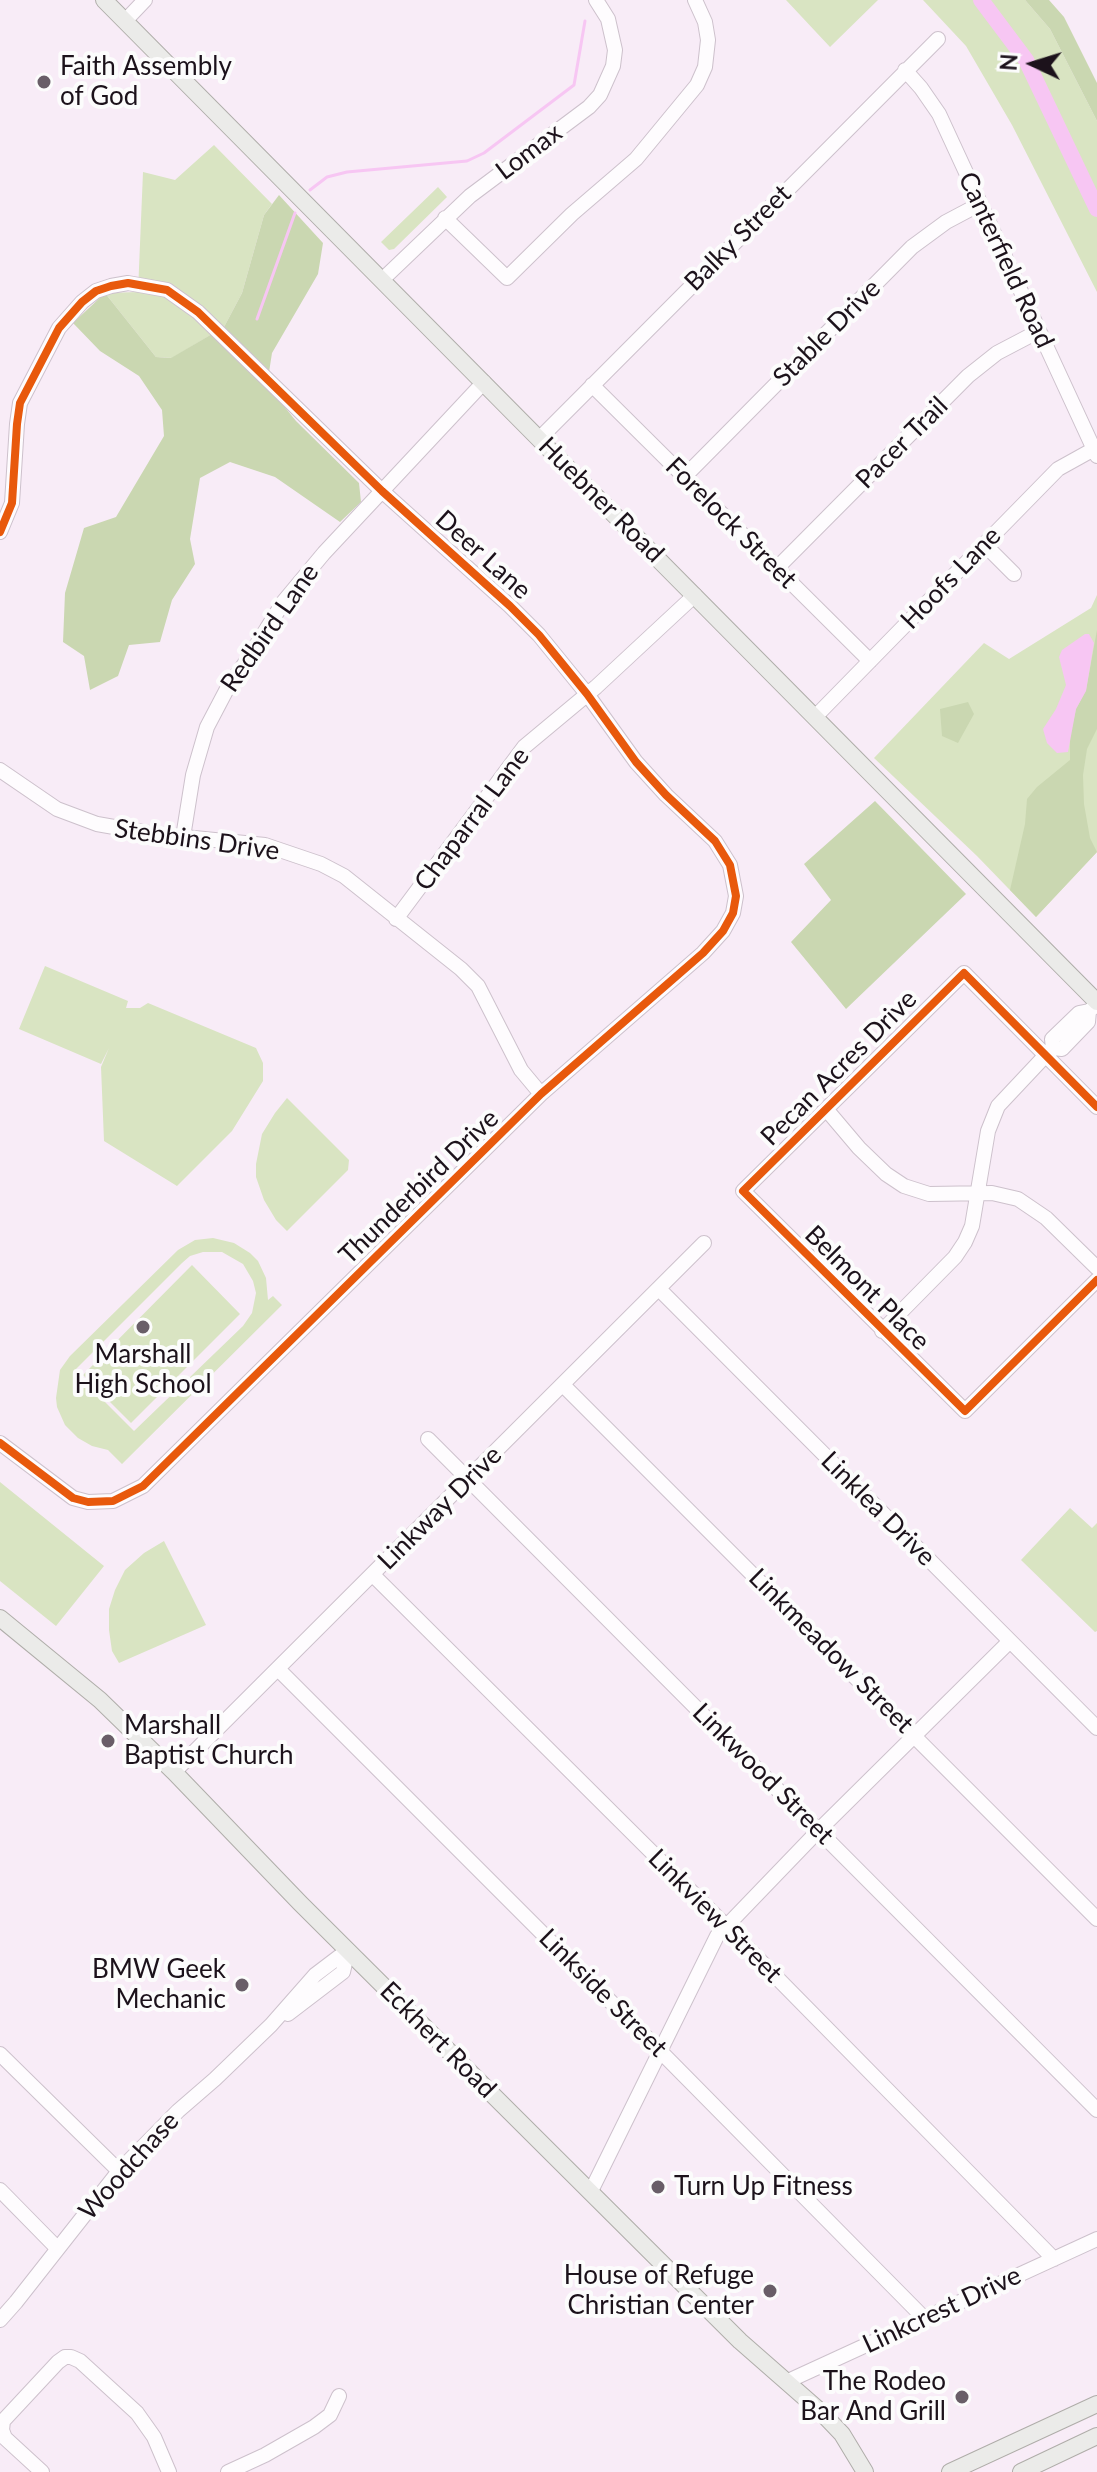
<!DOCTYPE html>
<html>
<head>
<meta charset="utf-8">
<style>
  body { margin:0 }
  #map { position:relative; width:1097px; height:2472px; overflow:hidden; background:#f8ecf7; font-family:Lato,sans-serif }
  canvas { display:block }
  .north { position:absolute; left:993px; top:24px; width:80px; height:80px; -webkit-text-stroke:6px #fcfcfc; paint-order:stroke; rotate:274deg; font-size:22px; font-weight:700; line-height:32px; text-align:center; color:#1c121b }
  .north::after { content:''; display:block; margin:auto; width:28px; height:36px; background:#1c121b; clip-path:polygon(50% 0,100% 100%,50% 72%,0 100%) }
</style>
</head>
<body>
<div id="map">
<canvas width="1097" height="2472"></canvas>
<div class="north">N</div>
</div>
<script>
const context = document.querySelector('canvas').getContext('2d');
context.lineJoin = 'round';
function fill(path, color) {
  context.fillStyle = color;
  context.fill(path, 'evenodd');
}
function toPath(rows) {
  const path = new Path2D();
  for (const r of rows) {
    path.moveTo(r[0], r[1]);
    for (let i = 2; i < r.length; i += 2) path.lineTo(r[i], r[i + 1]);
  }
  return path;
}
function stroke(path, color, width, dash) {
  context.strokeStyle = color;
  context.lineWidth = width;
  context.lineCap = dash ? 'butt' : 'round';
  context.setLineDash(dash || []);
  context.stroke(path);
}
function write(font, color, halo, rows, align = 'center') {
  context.font = font + ' Lato,sans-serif';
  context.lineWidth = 8;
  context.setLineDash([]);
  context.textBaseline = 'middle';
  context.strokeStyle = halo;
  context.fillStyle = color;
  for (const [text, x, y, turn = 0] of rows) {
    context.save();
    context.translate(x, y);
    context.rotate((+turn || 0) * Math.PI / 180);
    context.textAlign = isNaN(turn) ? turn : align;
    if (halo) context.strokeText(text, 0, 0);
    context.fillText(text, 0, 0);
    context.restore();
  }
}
const green = toPath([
  [786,0,878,0,830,47],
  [923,0,1025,0,1050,29,1097,121,1097,292,1012,125,966,46],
  [214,145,272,204,264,215,242,293,224,327,172,358,156,357,105,293,138,292,143,172,175,180],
  [438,187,447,197,394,249,389,250,381,242],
  [1097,595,1097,852,1036,917,977,856,874,758,984,643,1009,659,1091,608],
  [45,966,128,1001,126,1008,140,1008,148,1003,256,1048,263,1063,263,1081,232,1131,177,1186,104,1141,101,1067,109,1048,101,1064,19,1029],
  [287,1098,349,1160,348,1170,287,1231,276,1220,264,1200,256,1177,256,1164,262,1134,275,1113],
  [213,1238,234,1243,250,1253,258,1261,266,1278,268,1300,273,1296,282,1305,122,1464,108,1450,92,1446,78,1438,65,1425,57,1407,56,1398,60,1370,70,1356,178,1250,195,1240],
  [203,1252,222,1252,243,1264,253,1281,256,1293,252,1313,243,1326,134,1431,74,1371,182,1263,190,1256],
  [192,1265,240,1314,131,1423,83,1375],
  [0,1482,104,1566,56,1626,0,1581],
  [1070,1508,1092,1528,1097,1523,1097,1631,1095,1632,1021,1560],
  [164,1541,206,1625,119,1663,112,1651,109,1630,109,1609,115,1590,125,1570,144,1553]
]);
const forest = toPath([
  [1025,0,1049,0,1064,17,1097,83,1097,121,1050,29],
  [279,195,323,243,318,274,272,353,267,385,296,421,359,483,361,502,340,522,275,477,230,462,200,478,190,539,195,564,172,600,160,642,129,645,118,676,90,690,84,656,63,642,65,593,84,528,116,517,164,436,162,410,139,376,100,351,73,323,105,293,156,357,171,358,224,327,242,293,264,215],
  [1097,630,1097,729,1087,749,1083,775,1084,804,1090,838,1097,852,1036,917,1010,890,1025,824,1027,799,1037,787,1070,760,1070,737,1076,709,1086,690],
  [968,702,974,714,958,743,942,736,940,709],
  [875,801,966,894,846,1009,791,942,831,900,804,864]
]);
const water = toPath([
  [1085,634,1089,634,1094,643,1086,691,1076,709,1068,752,1057,753,1047,743,1043,729,1056,709,1066,685,1059,657,1062,650]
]);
const stream = toPath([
  [310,190,327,177,347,172,467,161,484,153,574,85,585,21],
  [257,319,295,213]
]);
const river = toPath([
  [981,0,1026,60,1097,209]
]);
const minor = toPath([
  [125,21,145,0],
  [905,70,921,88,939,114,1097,456],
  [445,218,507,278,572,214,636,159,697,85,705,67,708,40,705,22,695,0],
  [383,279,470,196,589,107,600,95,613,66,615,50,608,19,596,0],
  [592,385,870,661],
  [540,438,938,39],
  [685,476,912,247,946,222,980,204],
  [0,532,12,503,17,424,20,403,59,328,82,302,96,291,111,286,128,283,167,290,198,312,382,491,510,606,539,635,587,694,636,762,666,795,715,841,730,865,736,896,733,913,723,931,703,953,541,1094,143,1486,113,1501,88,1502,73,1498,0,1443],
  [985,545,1014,574],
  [776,569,968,376,997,353,1039,331],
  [816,716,1058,469,1094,449],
  [0,770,57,809,97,824,154,834,265,845,321,864,344,876,461,969,478,986,521,1070,541,1094],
  [183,837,193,775,207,727,228,687,248,659,284,601,324,553,484,382],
  [396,919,524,747,596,687,695,595],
  [1053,1048,1052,1039,1079,1013,1089,1011,1094,1007],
  [1097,1107,964,973,743,1191,965,1411,1097,1280],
  [826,1109,859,1148,886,1174,904,1186,929,1194,992,1193,1018,1199,1046,1218,1097,1268],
  [659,1289,1097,1728],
  [882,1331,955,1257,965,1242,972,1226,988,1131,998,1106,1045,1056,1053,1048,1062,1049,1088,1022,1089,1011],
  [563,1385,1097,1919],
  [428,1439,1097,2110],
  [373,1575,727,1927,1054,2259],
  [279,1670,660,2051,924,2318],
  [174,1772,704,1243],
  [288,2014,343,1972,348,1950],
  [0,2054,119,2171],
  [0,2190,57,2248],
  [591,2191,717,1936,819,1830,1010,1641],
  [0,2320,16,2302,119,2171,178,2111,215,2079,271,2025,315,1975,348,1950],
  [788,2381,1097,2239],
  [42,2472,5,2438,2,2430,3,2421,58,2362,65,2357,71,2357,80,2361,137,2413,154,2437,169,2472],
  [228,2472,265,2455,314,2427,330,2415,339,2396]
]);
const major = toPath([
  [104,0,1097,1002],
  [0,1618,100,1700,174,1772,300,1903,740,2341,821,2412,842,2434,865,2472],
  [950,2472,1097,2404],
  [1021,2472,1097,2436]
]);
const cycleway = toPath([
  [0,532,12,503,17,424,20,403,59,328,82,302,96,291,111,286,128,283,167,290,198,312,382,491,510,606,539,635,587,694,636,762,666,795,715,841,730,865,736,896,733,913,723,931,703,953,541,1094,143,1486,113,1501,88,1502,73,1498,0,1443],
  [1097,1107,964,973,743,1191,965,1411,1097,1280]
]);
const markers = [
  [44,82,8,"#695e68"],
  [143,1327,8,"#695e68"],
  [108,1741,8,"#695e68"],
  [242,1985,8,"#695e68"],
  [658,2187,8,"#695e68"],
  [770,2291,8,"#695e68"],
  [962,2397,8,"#695e68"]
];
const poiNames = [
  ["Faith Assembly",60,67],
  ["of God",60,97],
  ["Marshall",143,1355,"center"],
  ["High School",143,1385,"center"],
  ["Marshall",124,1726],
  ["Baptist Church",124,1756],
  ["BMW Geek",226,1970,"right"],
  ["Mechanic",226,2000,"right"],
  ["Turn Up Fitness",674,2187],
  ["House of Refuge",754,2276,"right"],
  ["Christian Center",754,2306,"right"],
  ["The Rodeo",946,2382,"right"],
  ["Bar And Grill",946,2412,"right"]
];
const streetNames = [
  ["Lomax",529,152,-37],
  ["Balky Street",738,238,-45],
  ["Canterfield Road",1006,260,65],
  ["Stable Drive",827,333,-45],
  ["Pacer Trail",902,443,-45],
  ["Huebner Road",601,500,45],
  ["Forelock Street",731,523,45],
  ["Deer Lane",483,555,42],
  ["Hoofs Lane",951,578,-46],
  ["Redbird Lane",270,628,-55],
  ["Chaparral Lane",472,819,-53],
  ["Stebbins Drive",197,840,8],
  ["Pecan Acres Drive",839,1068,-45],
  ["Thunderbird Drive",419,1187,-44],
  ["Belmont Place",867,1288,45],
  ["Linkway Drive",440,1508,-45],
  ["Linklea Drive",878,1509,45],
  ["Linkmeadow Street",831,1651,45],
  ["Linkwood Street",763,1774,45],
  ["Linkview Street",715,1916,45],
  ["Linkside Street",603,1993,45],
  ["Eckhert Road",438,2040,45],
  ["Woodchase",129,2166,-48],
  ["Linkcrest Drive",942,2310,-25]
];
fill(green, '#d9e4c2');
fill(forest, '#cad7b1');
fill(water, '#f7c6f3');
stroke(stream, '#f7c6f3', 3);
stroke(river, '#f7c6f3', 16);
stroke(minor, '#cdc1cc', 16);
stroke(major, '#afada9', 18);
stroke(minor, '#fefcfe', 14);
stroke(major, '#ebebe9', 16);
stroke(cycleway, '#e8590c', 8);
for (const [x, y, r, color] of markers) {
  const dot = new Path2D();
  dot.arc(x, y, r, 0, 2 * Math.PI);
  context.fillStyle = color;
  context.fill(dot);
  stroke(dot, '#fcfcfc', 3);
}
write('26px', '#1c121b', '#fcfcfc', poiNames, 'left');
write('26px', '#1c121b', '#fcfcfc', streetNames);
</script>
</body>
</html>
